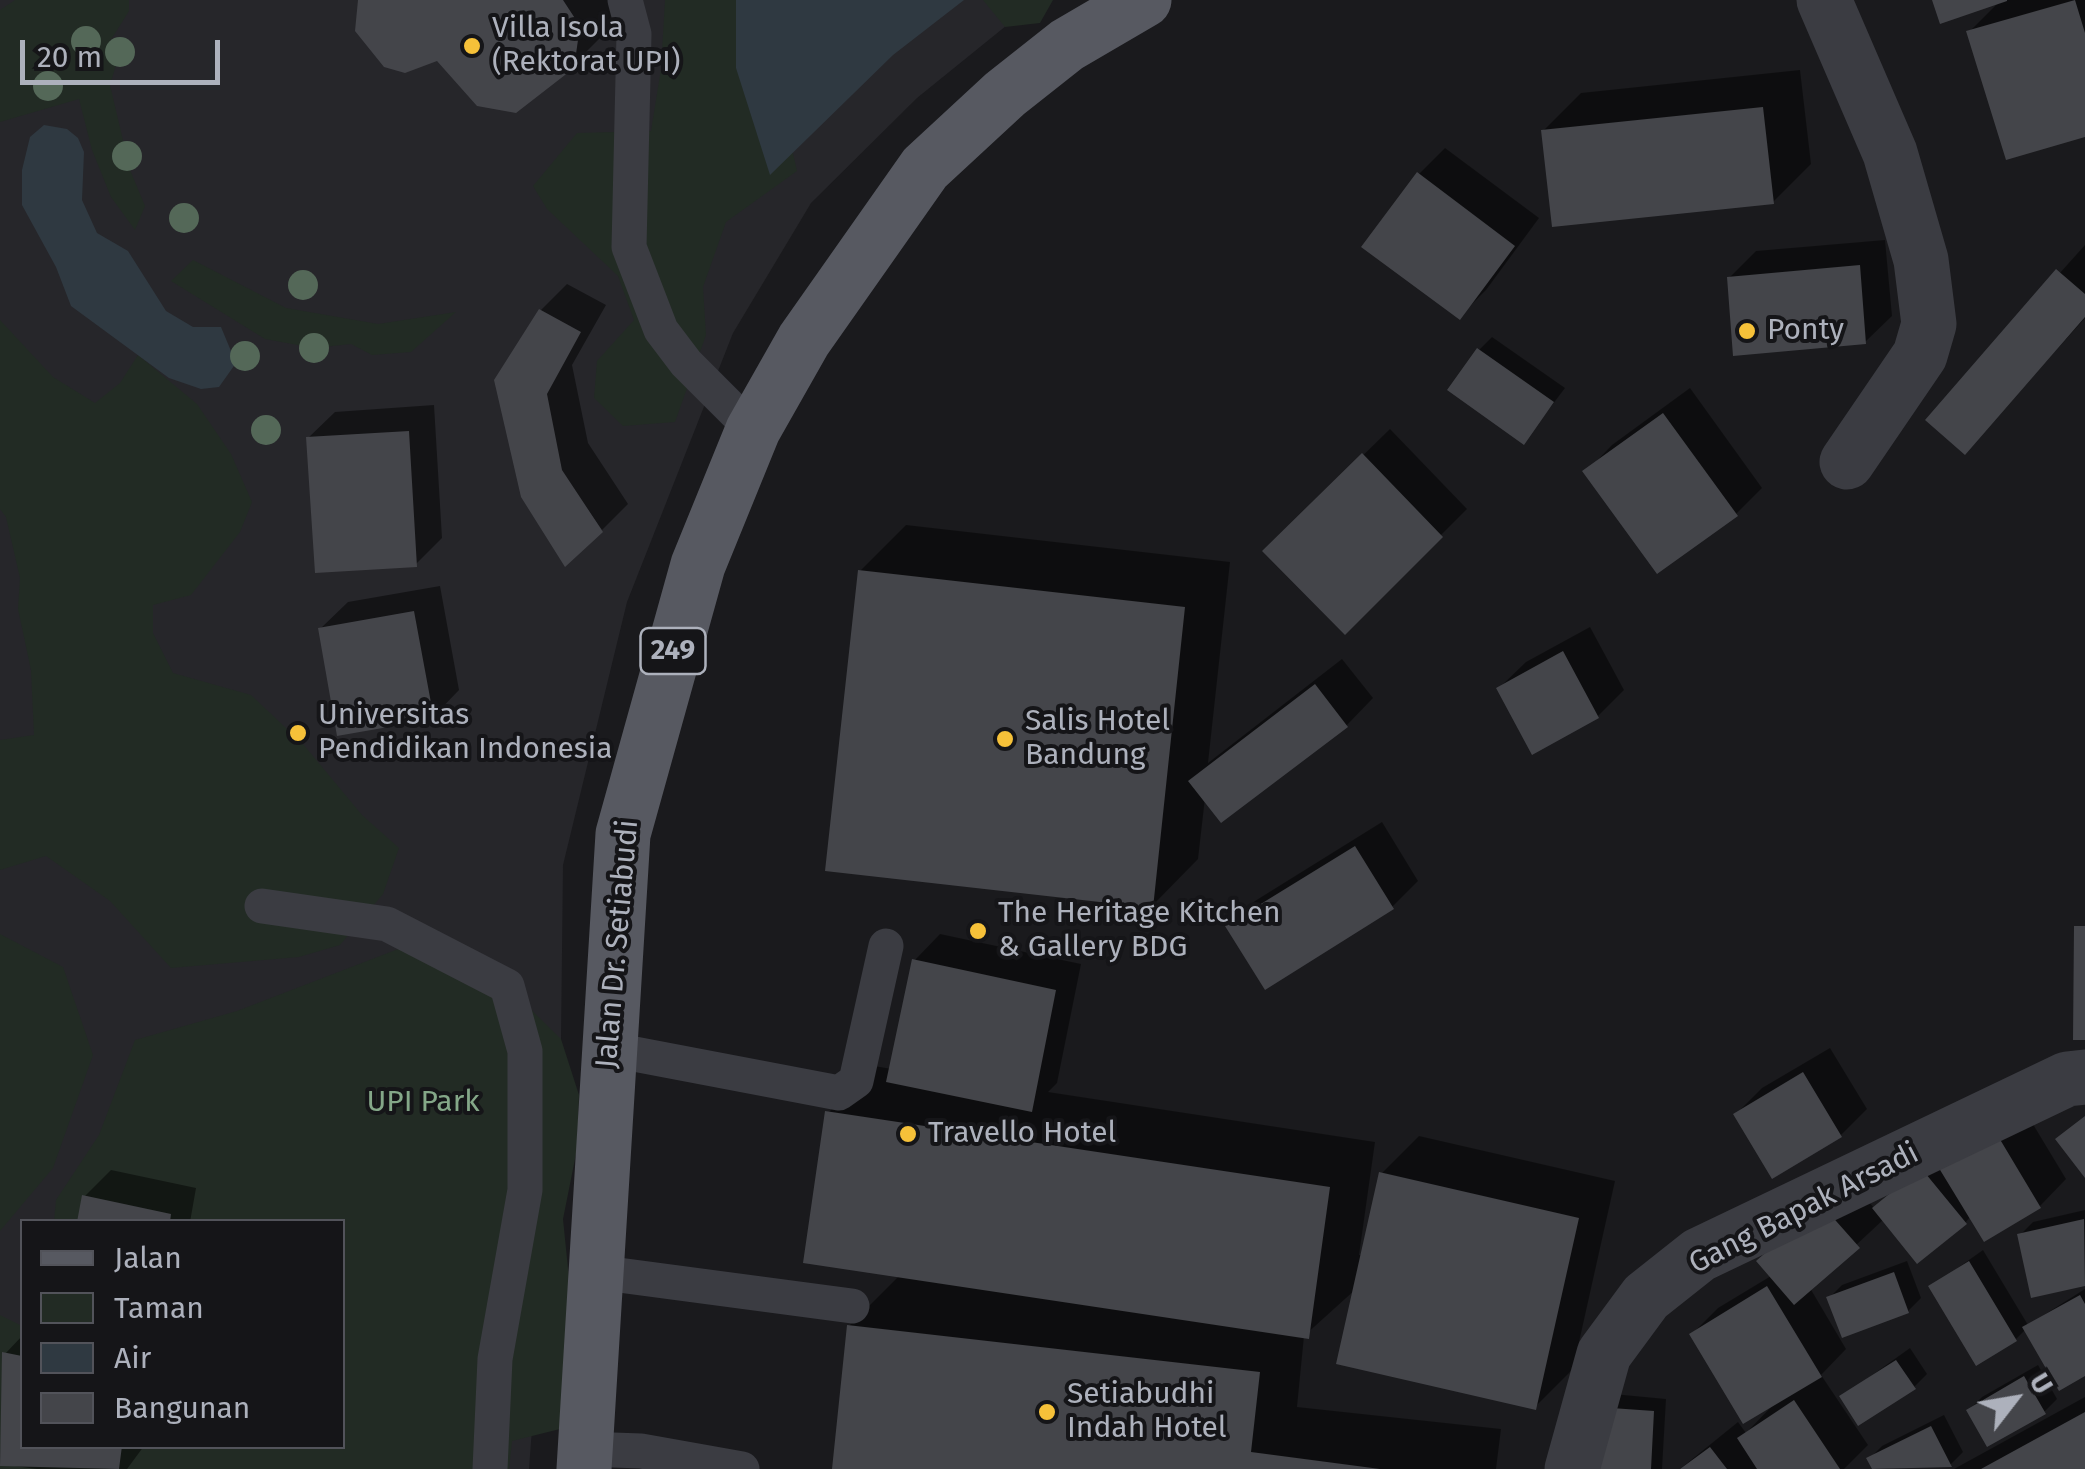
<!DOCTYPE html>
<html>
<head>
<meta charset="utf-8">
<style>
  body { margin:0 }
  #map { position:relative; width:2085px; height:1469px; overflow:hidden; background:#1a1a1d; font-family:"Fira Sans",sans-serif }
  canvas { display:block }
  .legend { position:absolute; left:20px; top:1219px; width:325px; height:230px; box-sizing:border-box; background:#151518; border:2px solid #52535a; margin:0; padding:12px 18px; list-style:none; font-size:30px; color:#adb1bc }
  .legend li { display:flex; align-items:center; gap:20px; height:50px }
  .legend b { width:50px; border:2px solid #52535a }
  .north { position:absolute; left:1965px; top:1349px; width:100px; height:100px; -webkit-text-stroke:8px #151518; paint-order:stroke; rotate:59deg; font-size:28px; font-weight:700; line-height:40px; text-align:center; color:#adb1bc }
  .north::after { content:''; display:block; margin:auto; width:35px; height:45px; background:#adb1bc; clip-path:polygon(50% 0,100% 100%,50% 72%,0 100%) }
  .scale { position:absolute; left:20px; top:40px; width:200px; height:45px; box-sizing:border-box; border:5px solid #adb1bc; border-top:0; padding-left:12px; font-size:30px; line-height:35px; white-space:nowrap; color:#adb1bc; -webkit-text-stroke:8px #151518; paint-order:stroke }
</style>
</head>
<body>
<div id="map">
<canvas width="2085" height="1469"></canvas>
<ul class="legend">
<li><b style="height:12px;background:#575961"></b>Jalan</li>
<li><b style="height:28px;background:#222b24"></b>Taman</li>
<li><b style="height:28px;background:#2f3941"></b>Air</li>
<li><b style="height:28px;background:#44454a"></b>Bangunan</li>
</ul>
<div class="north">U</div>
<div class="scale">20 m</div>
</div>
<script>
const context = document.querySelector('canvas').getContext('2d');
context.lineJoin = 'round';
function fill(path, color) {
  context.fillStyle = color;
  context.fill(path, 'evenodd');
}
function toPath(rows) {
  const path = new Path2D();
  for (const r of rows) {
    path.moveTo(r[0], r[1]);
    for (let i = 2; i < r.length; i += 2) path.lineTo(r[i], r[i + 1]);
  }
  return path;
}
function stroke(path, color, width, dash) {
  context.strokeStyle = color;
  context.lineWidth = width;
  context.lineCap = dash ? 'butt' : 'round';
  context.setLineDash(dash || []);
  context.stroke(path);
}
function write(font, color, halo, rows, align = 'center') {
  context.font = font + ' "Fira Sans",sans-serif';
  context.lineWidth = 8;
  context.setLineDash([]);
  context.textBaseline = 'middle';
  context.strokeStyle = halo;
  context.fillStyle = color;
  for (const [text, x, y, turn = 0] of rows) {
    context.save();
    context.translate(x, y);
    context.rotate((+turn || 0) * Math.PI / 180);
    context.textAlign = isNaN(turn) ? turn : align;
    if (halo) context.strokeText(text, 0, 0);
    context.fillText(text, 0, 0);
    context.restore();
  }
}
const built = toPath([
  [0,0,1038,0,917,98,811,203,733,333,627,602,563,865,561,1039,529,1469,0,1469],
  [22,1222,342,1222,342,1446,22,1446]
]);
const green = toPath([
  [15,0,129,0,129,11,109,43,120,52,110,85,130,170,145,206,135,230,111,197,92,150,79,99,0,122,0,10],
  [665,0,779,0,777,83,797,171,726,222,703,287,706,335,675,422,623,426,594,398,597,361,634,320,618,276,547,209,533,186,577,133,651,131,661,69],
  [983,0,1053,0,1040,23,1005,27],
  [193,260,286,308,378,324,456,312,411,352,372,355,351,344,314,348,265,339,171,281],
  [0,320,53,377,95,403,120,383,138,355,197,404,231,454,252,502,240,532,191,595,153,605,153,633,173,673,251,695,303,744,362,815,399,848,383,894,340,945,299,957,171,968,110,901,46,856,0,870,0,740,34,735,31,670,18,609,20,578,6,517,0,509],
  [0,934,63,967,93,1055,53,1168,0,1231],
  [419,941,507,986,561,1039,579,1095,577,1149,563,1219,570,1288,564,1428,512,1441,509,1469,0,1469,0,1315,20,1325,22,1322,22,1446,342,1446,342,1222,54,1221,56,1200,99,1135,135,1040,237,1011]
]);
const water = toPath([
  [736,0,964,0,893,55,770,175,736,68],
  [44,125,67,129,78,138,84,152,82,200,97,233,128,251,166,311,193,327,221,327,236,363,219,387,201,389,169,378,71,306,56,267,22,205,22,170,30,137]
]);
const shadow = toPath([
  [362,0,622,0,619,19,572,66,438,58],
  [1935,0,2085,0,2085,135,1969,32,2001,0],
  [1800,70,1811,164,1773,202,1543,131,1581,93],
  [1445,148,1539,218,1486,290,1460,316,1419,174],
  [1885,240,1892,316,1865,342,1729,278,1756,251],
  [2085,245,2085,318,1965,452,1928,420],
  [567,284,606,305,572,365,588,443,628,504,602,530,497,381,541,310],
  [1492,337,1565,388,1524,442,1479,350],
  [1690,388,1762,488,1736,514,1586,472,1612,445],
  [434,405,442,538,416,564,308,438,335,412],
  [1390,429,1467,509,1345,631,1265,551],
  [906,525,1230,562,1208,763,1342,659,1373,698,1347,725,1222,820,1205,798,1198,859,1152,906,860,571],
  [440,586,459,690,433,717,321,628,348,602],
  [1590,627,1624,690,1598,716,1499,688,1526,662],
  [1382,822,1418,881,1392,907,1228,927,1255,901],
  [940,934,1081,964,1057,1083,1048,1092,1375,1142,1359,1255,1363,1255,1382,1173,1419,1136,1615,1181,1573,1369,1535,1407,1356,1289,1304,1336,1297,1407,1501,1429,1496,1469,834,1469,849,1326,900,1275,828,1113,874,1066,892,1069,914,961],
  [1830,1048,1867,1109,1841,1135,1736,1114,1762,1088],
  [2019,1101,2066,1179,2040,1206,1985,1239,1971,1216,1965,1223,1884,1219,1810,1288,1846,1349,1821,1375,1868,1445,1844,1469,1680,1469,1738,1422,1746,1433,1773,1405,1692,1334,1718,1308,1771,1276,1849,1179,1875,1209],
  [111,1170,196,1188,190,1222,79,1222,84,1197],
  [2085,1210,2085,1283,2033,1295,2020,1235,2033,1222],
  [1983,1250,2028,1325,2085,1289,2085,1373,2026,1329,2016,1339,1931,1287],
  [1907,1261,1921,1298,1908,1311,1829,1298,1842,1285],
  [22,1336,22,1446,144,1446,127,1469,37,1469,0,1464,5,1354],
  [1910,1348,1927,1374,1914,1387,1843,1396],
  [2038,1365,2057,1399,2044,1412,1969,1410,1982,1397],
  [1613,1394,1666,1399,1662,1469,1596,1469],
  [2085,1397,2085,1469,1954,1469],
  [1944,1415,1963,1452,1950,1465,1875,1469,1869,1459,1882,1446]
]);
const building = toPath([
  [358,0,563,0,580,26,574,68,516,113,477,106,437,61,405,73,384,67,355,31],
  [1932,0,2007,0,2007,1,1940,24],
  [2075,0,2085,33,2085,137,2006,160,1966,31],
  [1763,107,1774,204,1552,227,1541,130],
  [1417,172,1515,246,1460,320,1361,247],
  [1860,265,1866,344,1733,356,1727,277],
  [2056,269,2085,294,2085,317,1965,455,1925,420],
  [539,309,581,332,547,394,562,470,603,532,565,567,521,497,494,380],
  [1477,348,1554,402,1524,445,1447,390],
  [1663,413,1738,516,1657,574,1582,471],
  [409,431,417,567,315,573,306,437],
  [1362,453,1443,537,1345,635,1262,551],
  [858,570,1185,607,1153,908,825,871],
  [414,611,434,719,337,736,318,628],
  [1563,651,1599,718,1532,755,1496,688],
  [1315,684,1348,727,1221,823,1188,781],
  [1355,846,1394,909,1265,990,1225,926],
  [2074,926,2085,926,2085,1040,2073,1040],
  [912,959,1056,990,1032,1112,886,1082],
  [1803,1072,1842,1137,1772,1179,1733,1114],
  [825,1111,1330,1187,1309,1339,803,1263],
  [2085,1116,2085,1178,2055,1139],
  [1992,1126,2041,1208,1984,1242,1934,1160],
  [1921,1168,1967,1224,1917,1264,1872,1208],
  [1379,1172,1579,1218,1536,1410,1336,1364],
  [82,1195,171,1214,170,1222,77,1222],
  [1821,1204,1860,1248,1794,1305,1756,1261],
  [2084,1219,2085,1286,2031,1298,2017,1234],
  [1969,1261,2017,1341,1976,1366,1928,1286],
  [1894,1272,1909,1313,1842,1338,1826,1297],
  [1767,1286,1822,1377,1743,1424,1689,1334],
  [2080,1295,2085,1304,2085,1376,2059,1391,2022,1327],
  [847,1325,1260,1372,1251,1452,1380,1469,832,1469],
  [2,1352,22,1356,22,1446,122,1446,119,1469,0,1466],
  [1896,1360,1916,1389,1858,1426,1839,1396],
  [2024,1376,2046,1414,1987,1447,1966,1410],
  [1794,1400,1840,1469,1757,1469,1737,1438],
  [1597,1407,1654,1411,1651,1469,1593,1469],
  [2085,1412,2085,1469,1981,1469],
  [1931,1426,1952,1467,1872,1469,1866,1458],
  [1710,1447,1727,1469,1680,1469]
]);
const service = toPath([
  [625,0,634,34,629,247,661,330,686,363,753,430],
  [262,906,387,924,507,986,525,1051,525,1190,495,1359,490,1469],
  [608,1049,839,1093,856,1081,886,946],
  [596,1272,852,1306],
  [585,1449,641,1451,742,1469]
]);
const minor = toPath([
  [1824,0,1890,153,1921,260,1929,324,1920,355,1847,462],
  [1572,1469,1604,1354,1646,1297,1699,1255,2067,1079,2085,1077]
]);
const primary = toPath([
  [584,1469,623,834,698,565,753,430,804,340,925,168,1005,94,1067,45,1144,0]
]);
const trees = [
  [86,41],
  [120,52],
  [48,86],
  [127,156],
  [184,218],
  [303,285],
  [314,348],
  [245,356],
  [266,430]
];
const markers = [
  [472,46,10,"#f6c139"],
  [1747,331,10,"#f6c139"],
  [298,733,10,"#f6c139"],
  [1005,739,10,"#f6c139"],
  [978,931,10,"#f6c139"],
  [908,1134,10,"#f6c139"],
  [1047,1412,10,"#f6c139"]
];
const shields = [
  [673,651,65]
];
const shieldNames = [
  ["249",673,651]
];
const poiNames = [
  ["Villa Isola",492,29],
  ["(Rektorat UPI)",492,63],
  ["Ponty",1767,331],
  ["Universitas",318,716],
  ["Pendidikan Indonesia",318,750],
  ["Salis Hotel",1025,722],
  ["Bandung",1025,756],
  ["The Heritage Kitchen",998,914],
  ["& Gallery BDG",998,948],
  ["Travello Hotel",928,1134],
  ["Setiabudhi",1067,1395],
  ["Indah Hotel",1067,1429]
];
const streetNames = [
  ["Jalan Dr. Setiabudi",618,944,-85],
  ["Gang Bapak Arsadi",1804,1209,-27]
];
const parkNames = [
  ["UPI Park",423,1103]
];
fill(built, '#26262a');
fill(green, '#222b24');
fill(water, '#2f3941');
fill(shadow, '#0007');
fill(building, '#44454a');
stroke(service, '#3b3c42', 35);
stroke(minor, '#3b3c42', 55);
stroke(primary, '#575961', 55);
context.fillStyle = '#546858';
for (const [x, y] of trees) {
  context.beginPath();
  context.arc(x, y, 15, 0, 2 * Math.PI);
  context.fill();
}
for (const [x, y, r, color] of markers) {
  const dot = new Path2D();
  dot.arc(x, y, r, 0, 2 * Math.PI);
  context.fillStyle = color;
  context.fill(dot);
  stroke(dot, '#151518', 4);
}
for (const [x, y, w] of shields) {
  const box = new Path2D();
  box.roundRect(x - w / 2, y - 23, w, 46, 8);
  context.fillStyle = '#151518';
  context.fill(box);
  stroke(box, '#adb1bc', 2.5);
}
write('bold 28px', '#adb1bc', null, shieldNames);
write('30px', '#adb1bc', '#151518', poiNames, 'left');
write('30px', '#adb1bc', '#151518', streetNames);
write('30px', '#84a788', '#151518', parkNames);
</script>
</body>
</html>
